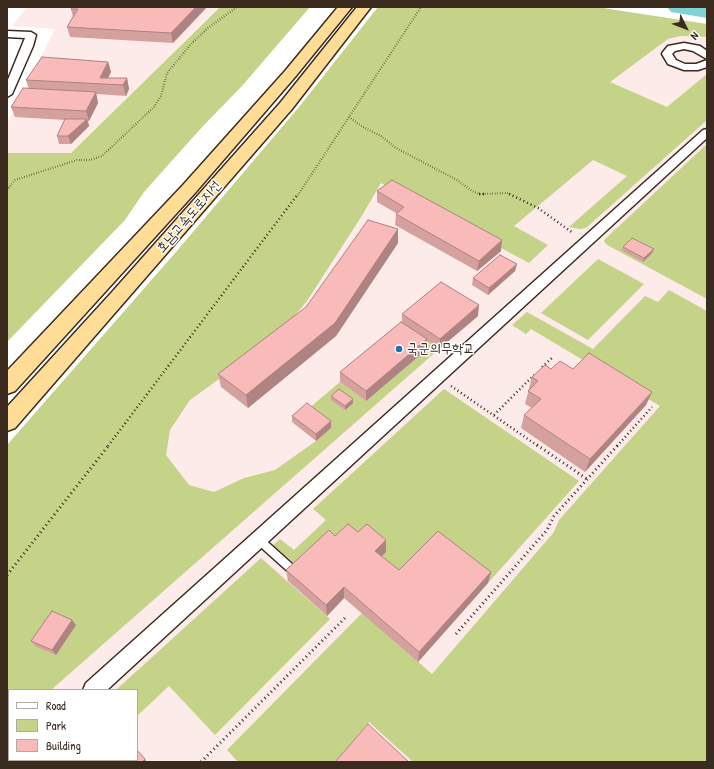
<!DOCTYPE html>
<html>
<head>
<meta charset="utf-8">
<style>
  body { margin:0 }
  #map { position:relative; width:714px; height:769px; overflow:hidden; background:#fff; font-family:"Patrick Hand",sans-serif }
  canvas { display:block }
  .frame { position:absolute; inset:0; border:8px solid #3b2a1e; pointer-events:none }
  .legend { position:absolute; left:8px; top:689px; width:130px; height:72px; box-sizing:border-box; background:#fff; border:1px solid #b1aaa5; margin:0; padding:5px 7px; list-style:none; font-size:12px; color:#3b2a1e }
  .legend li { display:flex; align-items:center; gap:8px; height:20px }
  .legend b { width:20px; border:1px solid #b1aaa5 }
  .north { position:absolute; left:666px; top:8px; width:40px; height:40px; -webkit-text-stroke:3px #fff; paint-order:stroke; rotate:132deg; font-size:11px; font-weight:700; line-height:16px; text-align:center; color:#3b2a1e }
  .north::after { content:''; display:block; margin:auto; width:14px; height:18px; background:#3b2a1e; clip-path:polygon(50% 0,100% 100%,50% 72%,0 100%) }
</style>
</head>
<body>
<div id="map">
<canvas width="714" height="769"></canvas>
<div class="frame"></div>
<ul class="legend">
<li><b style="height:5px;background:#fff"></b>Road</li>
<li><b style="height:11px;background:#c4d387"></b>Park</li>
<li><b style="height:11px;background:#f8bbb9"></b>Building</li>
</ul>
<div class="north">N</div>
</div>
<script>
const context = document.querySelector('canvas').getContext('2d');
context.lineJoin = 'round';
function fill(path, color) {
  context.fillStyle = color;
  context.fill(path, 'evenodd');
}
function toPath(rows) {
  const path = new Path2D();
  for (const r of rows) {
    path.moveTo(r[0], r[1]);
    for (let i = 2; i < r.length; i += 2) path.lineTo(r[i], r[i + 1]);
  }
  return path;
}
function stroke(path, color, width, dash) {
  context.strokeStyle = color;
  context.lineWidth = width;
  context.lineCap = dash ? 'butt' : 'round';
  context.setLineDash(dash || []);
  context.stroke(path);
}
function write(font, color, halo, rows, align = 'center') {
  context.font = font + ' "Patrick Hand","Poor Story",sans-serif';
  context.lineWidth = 3;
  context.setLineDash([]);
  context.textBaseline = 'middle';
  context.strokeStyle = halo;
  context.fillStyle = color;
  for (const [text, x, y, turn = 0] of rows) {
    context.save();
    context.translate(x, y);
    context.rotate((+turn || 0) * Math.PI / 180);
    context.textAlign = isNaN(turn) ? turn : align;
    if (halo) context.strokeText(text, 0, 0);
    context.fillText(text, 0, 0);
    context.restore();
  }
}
const built = toPath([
  [27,7,219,7,71,153,7,153,7,124,55,29,12,26],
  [378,7,596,7,707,24,707,762,7,762,7,445,176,252,299,107],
  [9,690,137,690,137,760,9,760]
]);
const green = toPath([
  [220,7,310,7,242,86,203,126,144,192,125,220,7,342,7,153,71,153],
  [378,7,596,7,707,24,707,37,681,36,668,39,610,82,667,107,707,74,707,120,586,228,580,229,569,227,627,176,593,160,514,226,548,245,529,263,381,183,363,214,307,301,277,337,190,400,170,430,166,455,189,485,214,492,244,478,275,470,316,441,331,428,307,410,340,382,366,401,426,350,406,328,439,349,51,690,9,690,9,727,7,728,7,445,176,252,299,107],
  [707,144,707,299,609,246,605,243,604,240],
  [598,259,644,284,588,340,541,313],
  [669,290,707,311,707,762,413,762,369,722,335,762,238,762,227,750,362,613,432,674,554,532,559,520,660,406,531,329,526,334,512,325,527,312,593,349,645,296,658,302],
  [444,389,579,481,488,583,436,542,398,582,301,569,273,545,280,539,294,550,326,520,313,509],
  [261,558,330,619,215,735,169,686,137,716,137,690,116,690]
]);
const river = toPath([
  [667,7,707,7,707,18,671,12,667,7]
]);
const pathFar2 = toPath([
  [349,117,363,127,381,136,396,148,457,180,472,191,480,194,508,193,511,195],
  [7,190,15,180,77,160,90,160,102,156,154,107,161,96,167,73,192,43,208,28,237,7],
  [298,195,421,7]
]);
const pathFar1 = toPath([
  [479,194,487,194],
  [509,194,538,208,573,233],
  [542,367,552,358],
  [451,386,538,446],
  [494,415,534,375],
  [108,446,298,194],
  [617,446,652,407]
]);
const path = toPath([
  [537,445,587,479],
  [7,575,109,445],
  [456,634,547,530,554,516,618,445],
  [201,762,347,616]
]);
const service = toPath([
  [258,535,261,536,300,571,302,574,300,577,297,578,294,577,255,542,253,539,255,536,258,535]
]);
const minor = toPath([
  [7,31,31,32,36,35,33,46,12,94,7,97,7,82,25,38,7,37,7,31],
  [684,43,700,46,707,51,707,59,693,51,684,49,675,51,672,54,676,60,685,64,696,64,707,60,707,67,698,70,684,70,668,64,662,54,663,52,668,46,684,43],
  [707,129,707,138,107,690,83,690,86,683,703,130,707,129],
  [9,752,9,760,25,760,24,762,7,762,7,754,9,752]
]);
const motorway = toPath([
  [338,7,352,7,295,77,195,193,15,391,7,394,7,371,183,185,285,71,338,7],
  [357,7,371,7,292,109,15,428,7,431,7,407,112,292,280,103,357,7]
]);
const wall = toPath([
  [207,7,173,43,70,37,67,27,73,17,71,9],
  [108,62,111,72,108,78,127,78,129,89,126,96,96,94,98,103,89,121,88,121,89,126,71,144,59,144,57,136,65,120,15,117,11,107,29,89,26,80],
  [377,191,501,251,477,271,395,225,396,214,396,213,377,202],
  [398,243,336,336,248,408,221,387,218,374],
  [623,247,652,253,643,262,621,250],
  [517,264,515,271,488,295,472,285,473,278],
  [402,314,478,316,439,349,427,341,426,350,366,401,340,382,340,372,402,322],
  [551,369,573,369,652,392,646,405,585,472,521,428,524,415,532,408,525,404,532,377],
  [331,396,353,399,353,403,345,410,331,400],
  [292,416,331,421,331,428,316,441,292,422],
  [358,532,386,552,381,556,399,570,491,572,488,583,418,662,344,598,327,616,288,581,286,570,335,536],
  [76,625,56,655,35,646,31,641]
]);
const shadedWall = toPath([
  [196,7,207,7,173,43,171,33],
  [108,62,111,72,105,84,100,78],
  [127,78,129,89,126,96,123,85],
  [96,92,98,103,89,121,86,111],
  [87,119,89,126,71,144,68,136],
  [398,229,398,243,336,336,248,408,246,395],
  [502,240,501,251,477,271,479,261],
  [654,249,652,253,643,262,644,258],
  [517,264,515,271,488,295,489,288],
  [479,305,478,316,439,349,440,339],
  [427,339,426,350,366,401,366,391],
  [652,392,646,405,585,472,590,459],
  [353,399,353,403,345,410,345,406],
  [331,421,331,428,316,441,316,434],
  [386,540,386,552,375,563,375,551],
  [491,572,488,583,418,662,419,652],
  [344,587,344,598,327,616,326,605],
  [72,620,76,625,56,655,52,650],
  [145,759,147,762,142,762]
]);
const building = toPath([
  [73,7,196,7,171,33,67,27,78,9,71,9,73,7],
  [42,57,108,62,100,78,127,78,123,85,26,80,42,57],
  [23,88,96,92,86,111,11,107,23,88],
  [65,119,87,119,68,136,57,136,65,119],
  [392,180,502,240,479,261,396,214,404,207,377,191,392,180],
  [368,220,398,229,335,323,246,395,218,374,306,307,368,220],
  [632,238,654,249,644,258,623,247,632,238],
  [500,255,517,264,489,288,473,278,500,255],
  [441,282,479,305,440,339,402,314,441,282],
  [401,322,427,339,366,391,340,372,401,322],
  [589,353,652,392,590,459,524,415,541,399,528,391,538,381,532,377,545,365,551,369,560,361,573,369,589,353],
  [339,389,353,399,345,406,331,396,339,389],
  [307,403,331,421,316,434,292,416,307,403],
  [348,524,358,532,367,524,386,540,375,551,399,570,438,531,491,572,419,652,344,587,326,605,286,570,329,530,335,536,348,524],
  [52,611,72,620,52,650,31,641,52,611],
  [368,724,409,762,335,762,368,724],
  [137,750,145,759,142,762,46,762,48,760,137,760,137,750]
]);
const markers = [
  [399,349,4,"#1f6fb2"]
];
const streetNames = [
  ["호남고속도로지선",189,217,-49]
];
const poiNames = [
  ["국군의무학교",407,349]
];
fill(built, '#fdebea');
fill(green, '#c4d387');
fill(river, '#80d2d6');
stroke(service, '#3b2a1e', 3);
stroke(minor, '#3b2a1e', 3);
stroke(motorway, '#3b2a1e', 3);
stroke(pathFar2, '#3b2a1e', 2, [0.5, 2]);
stroke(pathFar1, '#3b2a1e', 2.5, [1, 3]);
stroke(path, '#3b2a1e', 3, [1, 3.5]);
fill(service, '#fff');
fill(minor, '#fff');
fill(motorway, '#ffdd96');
fill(wall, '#d5a19f');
fill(shadedWall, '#ae8382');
fill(building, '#f8bbb9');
stroke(building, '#ae8382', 1);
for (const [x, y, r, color] of markers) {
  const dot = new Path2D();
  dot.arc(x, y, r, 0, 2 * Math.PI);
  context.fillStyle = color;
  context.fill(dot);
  stroke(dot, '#fff', 1.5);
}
write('14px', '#3b2a1e', '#fff', streetNames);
write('14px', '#3b2a1e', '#fff', poiNames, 'left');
</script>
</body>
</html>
